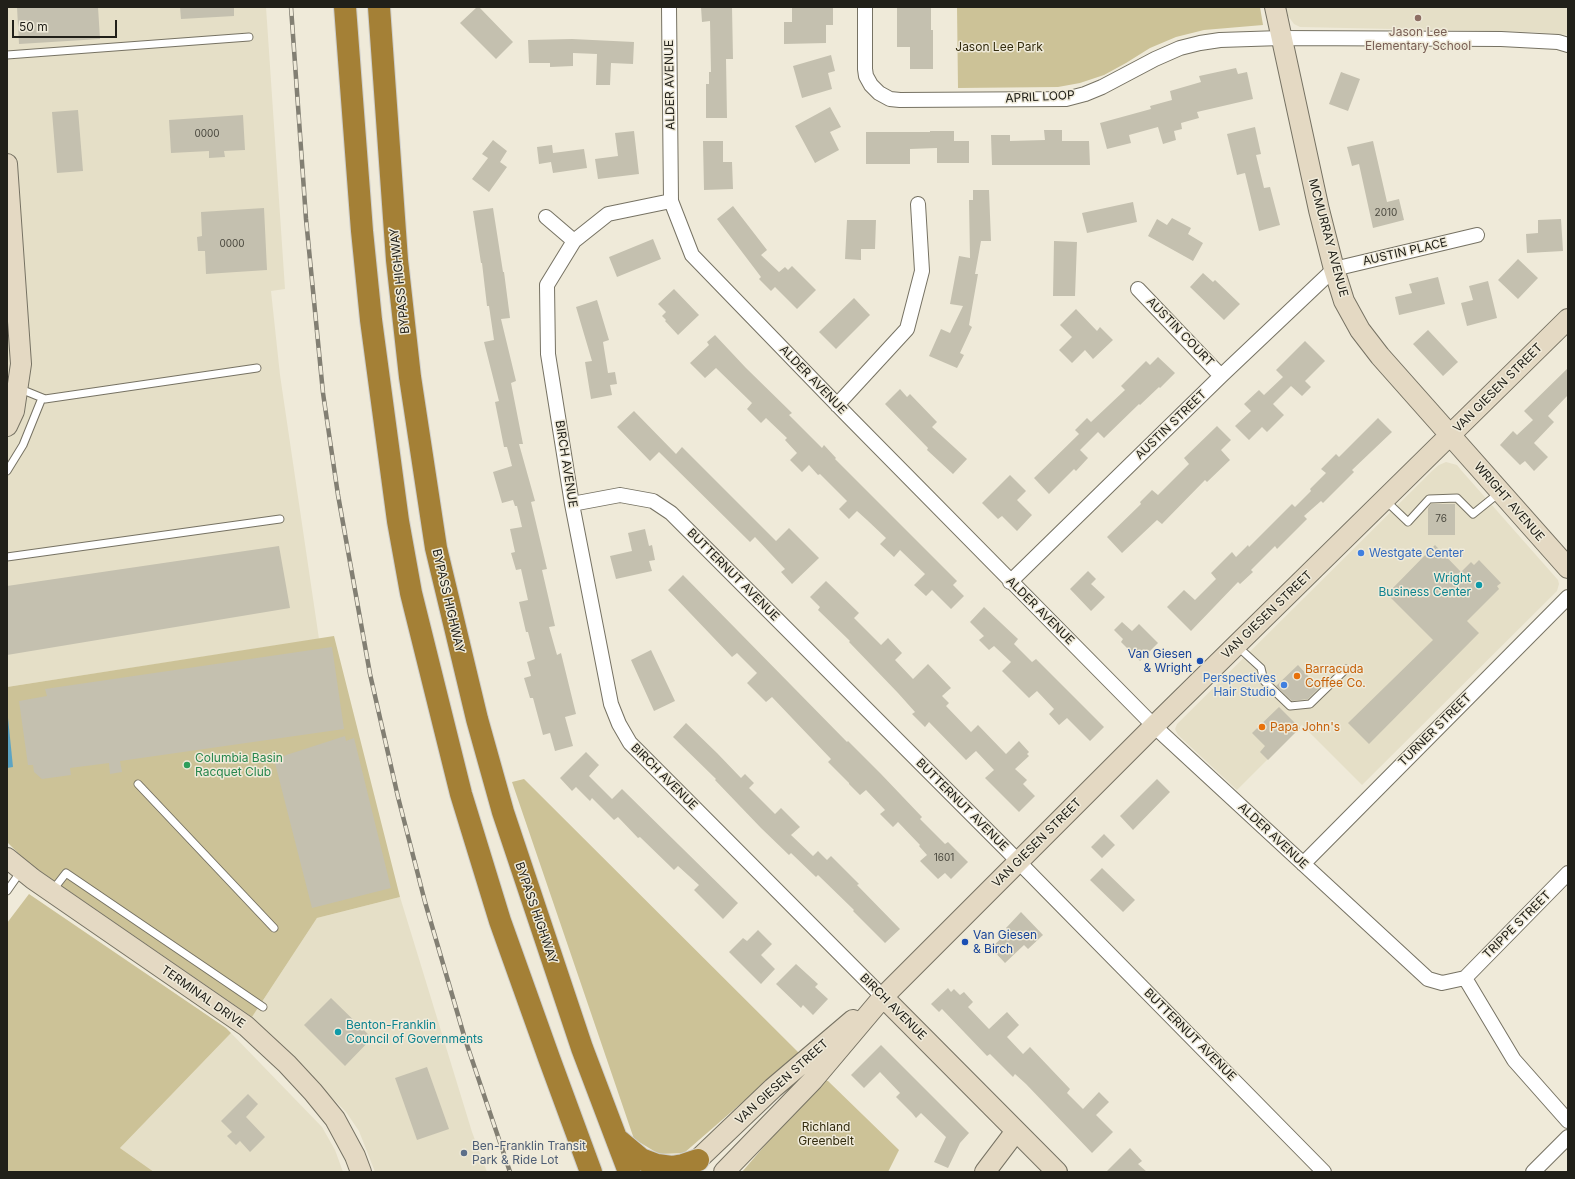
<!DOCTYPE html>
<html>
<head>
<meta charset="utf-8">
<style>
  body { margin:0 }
  #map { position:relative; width:1575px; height:1179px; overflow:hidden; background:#efead9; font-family:Inter,sans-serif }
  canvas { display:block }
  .frame { position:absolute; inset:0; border:8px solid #212019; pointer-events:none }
  .scale { position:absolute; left:12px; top:20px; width:105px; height:18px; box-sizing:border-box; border:2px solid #212019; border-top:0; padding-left:5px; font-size:12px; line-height:14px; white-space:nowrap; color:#212019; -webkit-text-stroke:3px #efead9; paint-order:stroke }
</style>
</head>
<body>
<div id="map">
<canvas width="1575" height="1179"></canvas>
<div class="frame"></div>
<div class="scale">50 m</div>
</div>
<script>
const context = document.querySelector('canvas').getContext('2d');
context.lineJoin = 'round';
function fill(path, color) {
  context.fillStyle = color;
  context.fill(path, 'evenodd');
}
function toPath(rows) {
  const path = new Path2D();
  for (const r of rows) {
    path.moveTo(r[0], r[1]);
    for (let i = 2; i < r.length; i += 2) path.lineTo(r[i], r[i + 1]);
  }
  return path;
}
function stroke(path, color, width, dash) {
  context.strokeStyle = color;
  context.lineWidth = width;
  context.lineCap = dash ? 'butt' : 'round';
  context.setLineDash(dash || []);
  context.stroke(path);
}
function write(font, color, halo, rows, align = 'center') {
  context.font = font + ' Inter,sans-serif';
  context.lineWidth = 3;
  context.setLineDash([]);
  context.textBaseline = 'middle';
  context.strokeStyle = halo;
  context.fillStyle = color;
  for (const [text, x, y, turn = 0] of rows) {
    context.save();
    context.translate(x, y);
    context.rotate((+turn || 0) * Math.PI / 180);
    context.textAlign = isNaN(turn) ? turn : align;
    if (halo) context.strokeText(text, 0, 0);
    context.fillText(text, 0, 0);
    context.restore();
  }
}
const built = toPath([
  [7,7,266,7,285,289,271,291,280,375,319,639,7,687],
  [1286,7,1568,7,1568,35,1533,32,1300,27,1294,24,1288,16],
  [1446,462,1457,465,1461,470,1558,580,1559,584,1557,591,1362,785,1302,725,1237,790,1178,735,1175,729,1177,724,1433,470,1439,465],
  [400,897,472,1132,487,1172,375,1172,359,1131,346,1112,252,1017,317,918],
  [231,1033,322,1127,335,1150,343,1172,154,1172,120,1148]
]);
const green = toPath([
  [957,7,1260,7,1263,25,1204,30,1176,37,1150,48,1126,63,1104,75,1080,83,1058,87,958,88],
  [334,636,400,897,317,918,252,1017,27,862,7,842,7,687],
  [524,779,799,1053,684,1153,659,1154,634,1139,512,782],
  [29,894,226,1028,231,1033,120,1148,154,1172,7,1172,7,923],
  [821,1080,828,1081,899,1150,888,1172,742,1172]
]);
const water = toPath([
  [7,718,8,718,13,767,7,768]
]);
const building = toPath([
  [17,7,98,7,100,39,19,44],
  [180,7,234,7,234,16,181,19],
  [477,7,479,7,513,42,496,59,460,23],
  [701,7,732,7,733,59,726,59,727,118,706,118,706,84,709,84,709,72,711,72,710,21,702,22],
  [792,7,833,7,833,25,826,25,826,43,784,44,784,22,792,22],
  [897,7,931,7,931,30,933,30,933,69,910,69,910,47,897,47],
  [572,39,634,42,633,64,611,63,610,85,596,85,597,54,573,53,573,66,550,67,550,63,529,63,528,40],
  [831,55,835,71,828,73,832,89,802,98,793,66],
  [1236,68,1238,74,1247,72,1253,99,1197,112,1199,118,1181,123,1182,129,1174,131,1176,140,1163,144,1158,127,1129,135,1131,143,1107,149,1100,123,1151,109,1150,106,1172,100,1170,91,1201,82,1199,76],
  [1341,72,1360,79,1348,111,1329,104],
  [830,107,841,127,830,132,839,150,815,163,795,126],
  [78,110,83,171,57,173,52,112],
  [243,115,245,150,224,151,225,157,209,158,209,151,171,153,169,120],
  [1255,127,1261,154,1256,155,1264,188,1270,187,1280,225,1259,231,1245,173,1237,175,1227,134],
  [1044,130,1062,130,1062,141,1089,141,1090,165,992,165,991,135,1010,135,1010,141,1045,140],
  [634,131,639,174,598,179,595,159,618,156,615,133],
  [930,131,954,131,954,141,969,141,969,163,937,163,937,148,910,149,910,164,866,164,866,132,930,132],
  [493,140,507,151,500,162,507,167,489,192,472,179,488,158,482,154],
  [703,141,723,141,723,162,732,162,733,189,704,190],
  [1373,141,1387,202,1399,199,1404,220,1373,228,1359,164,1352,166,1347,147],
  [552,145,553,153,584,149,587,168,553,173,551,162,539,164,537,147],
  [973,190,989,190,991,241,981,241,975,274,978,274,969,325,972,327,960,353,964,355,957,368,929,356,941,329,950,333,963,306,950,304,959,256,970,258,969,200,973,200],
  [1133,202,1137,222,1087,233,1082,213],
  [733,206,767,250,761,255,779,272,785,267,788,270,792,266,816,290,797,309,775,287,771,291,759,279,761,277,717,219],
  [264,208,267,270,206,274,205,251,198,251,197,237,202,236,201,212],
  [493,208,503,272,504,272,510,318,501,319,516,381,511,383,523,444,519,444,535,501,531,502,547,569,542,570,555,626,549,627,557,655,561,653,576,714,565,717,573,746,555,751,550,733,543,735,533,698,530,698,524,678,531,676,527,662,535,659,528,632,526,632,519,602,528,600,521,569,516,570,511,553,515,552,510,529,522,527,517,506,515,506,513,500,502,503,493,472,512,466,507,447,504,447,495,402,499,401,484,342,494,340,489,306,487,306,482,263,481,263,473,211],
  [1172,218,1191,228,1188,234,1203,243,1193,261,1148,236,1157,219,1167,225],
  [1561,219,1563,251,1527,253,1526,234,1538,233,1538,220],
  [847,220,876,220,875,249,861,249,861,260,845,259],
  [653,239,661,259,617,277,609,257],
  [1054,241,1077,242,1075,296,1053,296],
  [1518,259,1538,278,1518,299,1498,280],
  [1203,273,1213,282,1215,280,1240,304,1224,320,1190,287],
  [1438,277,1445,304,1399,315,1395,297,1412,293,1409,284],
  [1488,281,1497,318,1467,326,1461,303,1473,300,1469,286],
  [674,289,699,315,678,335,665,321,666,320,662,316,666,312,658,304],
  [854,298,870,315,836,349,819,332],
  [597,300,609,340,603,342,608,373,615,372,617,384,610,385,612,395,591,399,585,362,592,361,576,307],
  [1076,309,1097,331,1100,327,1113,340,1093,359,1085,350,1072,363,1059,350,1072,337,1060,325],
  [1428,330,1458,362,1443,376,1413,344],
  [715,335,746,368,792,413,789,415,822,448,824,445,836,458,835,459,957,581,953,585,964,596,951,609,932,590,926,596,914,585,925,574,900,550,894,557,880,544,886,538,867,520,857,511,849,519,839,509,847,501,820,474,818,475,809,465,802,472,790,460,797,453,785,440,787,438,766,418,761,423,747,409,752,403,716,368,705,378,690,363,709,345,707,342],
  [1305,341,1325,361,1305,381,1311,387,1302,396,1291,386,1273,404,1284,415,1267,432,1262,427,1249,440,1235,426,1251,411,1244,404,1259,390,1264,395,1283,377,1276,370],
  [1158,357,1175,373,1160,388,1159,387,1140,405,1139,404,1104,438,1098,432,1080,450,1088,458,1076,471,1074,469,1049,494,1034,478,1079,434,1075,430,1087,418,1091,422,1125,390,1121,386,1146,361,1150,365],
  [1568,368,1568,395,1548,416,1554,422,1534,443,1548,457,1534,471,1525,461,1520,465,1500,445,1513,431,1517,435,1533,420,1524,411],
  [900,389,907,397,910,394,937,422,932,427,967,459,953,474,927,450,928,448,885,404],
  [634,411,676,454,682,447,776,541,789,528,819,558,792,584,781,572,785,569,755,537,750,542,659,452,650,461,617,427],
  [1378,418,1392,432,1352,470,1354,472,1323,503,1321,501,1304,516,1307,519,1277,549,1275,546,1251,570,1253,572,1240,584,1238,582,1191,631,1167,607,1184,590,1195,600,1216,579,1211,573,1232,552,1236,557,1248,545,1249,547,1292,504,1295,507,1311,491,1310,489,1326,473,1321,469,1336,454,1339,457],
  [1217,426,1231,440,1221,450,1230,460,1207,482,1205,480,1162,524,1157,520,1122,553,1107,537,1141,504,1140,502,1152,490,1158,495,1189,464,1184,458],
  [1010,475,1026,491,1017,500,1032,515,1017,531,1002,516,998,519,982,503],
  [1431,504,1455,504,1455,535,1428,535,1428,508],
  [645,529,649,546,652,545,655,560,649,561,652,571,616,579,610,556,632,551,628,533],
  [1435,545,1461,572,1471,562,1474,565,1479,560,1501,583,1497,586,1499,589,1467,621,1479,633,1369,744,1348,723,1433,640,1387,594],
  [279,546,290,608,7,655,7,586],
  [1088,571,1096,579,1091,584,1105,597,1091,611,1070,589],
  [683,575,847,742,848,741,881,774,922,817,920,819,945,844,948,842,968,862,951,879,945,873,938,879,920,861,927,855,919,846,920,845,898,822,893,827,880,814,885,810,866,790,860,795,849,784,849,783,828,762,831,759,772,697,766,702,747,683,757,673,737,653,732,657,668,590],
  [826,581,859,613,854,618,881,645,888,638,902,653,895,660,913,679,928,664,951,688,942,696,949,703,946,706,971,732,978,725,1006,754,1019,741,1029,752,1027,754,1029,756,1015,769,1027,780,1023,784,1035,796,1019,812,985,778,994,770,976,751,966,760,929,722,925,727,912,714,915,712,898,693,849,642,850,641,818,610,820,607,810,597],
  [984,607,1018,639,1014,644,1032,662,1036,659,1104,727,1090,741,1067,718,1059,725,1049,714,1054,709,1037,691,1029,698,1002,671,1011,662,994,646,989,650,979,640,984,636,970,622],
  [1122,622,1132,631,1139,624,1158,643,1140,661,1121,642,1123,639,1114,630],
  [332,647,344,729,120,761,122,772,110,774,109,763,70,768,71,775,42,779,34,772,33,765,28,765,19,701,47,696,45,689],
  [651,650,675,701,654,711,631,660],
  [1298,665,1319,688,1308,699,1292,701,1276,686],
  [1279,707,1300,728,1268,760,1260,752,1265,746,1252,733],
  [686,723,717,753,741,778,745,774,754,783,749,788,775,814,781,808,800,827,791,835,813,856,818,851,827,860,831,856,859,884,857,885,900,929,885,943,853,911,854,910,818,875,816,877,791,853,789,855,761,828,715,780,716,779,673,737],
  [345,736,346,741,354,738,391,888,312,908,274,759],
  [586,752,599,765,589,776,612,799,622,789,738,903,723,919,694,890,699,885,678,866,674,870,640,837,638,838,618,817,614,820,592,798,590,801,576,787,572,791,560,778],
  [1157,779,1170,792,1133,830,1120,816],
  [1104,834,1115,845,1102,858,1091,847],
  [1102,868,1135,900,1123,912,1090,880],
  [1021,912,1043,935,1028,949,1024,945,1005,963,991,948,1009,931,1006,928],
  [758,930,772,944,761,955,775,969,761,984,729,952,743,938,747,941],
  [796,964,818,984,815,987,828,999,813,1015,803,1005,801,1008,776,984],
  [948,988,951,992,954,989,960,995,964,992,973,1002,968,1007,989,1029,1007,1012,1019,1025,1007,1037,1023,1054,1030,1047,1070,1089,1067,1093,1083,1109,1099,1092,1109,1102,1096,1115,1113,1132,1092,1153,1026,1084,1015,1074,1013,1077,990,1054,987,1056,942,1009,939,1012,931,1004],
  [331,998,372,1038,345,1066,304,1025],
  [881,1045,969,1133,960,1143,948,1168,934,1162,946,1137,921,1113,916,1118,912,1113,896,1097,900,1093,880,1072,864,1088,851,1075],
  [427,1067,449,1129,417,1140,395,1078],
  [248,1094,258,1104,246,1117,265,1137,250,1152,240,1141,236,1145,227,1136,232,1132,221,1121],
  [1130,1148,1142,1161,1138,1164,1147,1172,1106,1172]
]);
const lane = toPath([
  [7,55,249,37],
  [18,388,45,399,257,368],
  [7,471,23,445,42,398],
  [1385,500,1408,522,1429,499,1457,498,1473,514,1499,493],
  [7,557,280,519],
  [1236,645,1261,668,1264,681,1290,706,1310,704,1346,669],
  [138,784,274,928],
  [7,891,21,871],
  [52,891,66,873,263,1007]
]);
const street = toPath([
  [669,7,671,201,692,255,848,416,1154,726,1428,979,1442,983,1465,978,1514,1060,1568,1121],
  [865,7,865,69,866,76,871,85,879,93,890,99,900,100,1066,99,1085,94,1102,87,1155,59,1180,48,1200,43,1220,40,1281,38,1501,39,1558,42,1568,45],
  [671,201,608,214,574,241,547,285,548,354,572,504,611,704,619,724,630,743,883,997],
  [546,217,574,241],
  [1138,289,1221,376],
  [837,405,907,329,922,271,918,204],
  [572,504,620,495,653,501,671,513,1006,849,1324,1172],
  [1010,582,1221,376,1334,269,1477,235],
  [1303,864,1568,597],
  [1465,978,1568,873],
  [1533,1172,1568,1137]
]);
const secondary = toPath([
  [1275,7,1319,210,1334,269,1344,301,1360,330,1380,356,1568,568],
  [7,164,21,364,14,411,7,426],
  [7,858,33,879,246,1026,287,1064,313,1092,335,1119,355,1156,361,1172],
  [883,997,1057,1172],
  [687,1170,773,1088,853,1020],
  [724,1172,813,1080,883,997,1154,726,1568,319],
  [985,1172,1016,1131]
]);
const highway = toPath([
  [345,7,362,231,371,320,398,521,411,593,461,794,500,921,549,1058,591,1172],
  [379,7,397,260,410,377,436,548,477,719,503,812,582,1048,629,1172],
  [617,1139,641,1159,657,1165,672,1167,683,1165,698,1160]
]);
const rail = toPath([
  [291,7,306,219,323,393,338,495,370,674,398,797,425,902,465,1039,510,1172]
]);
const markers = [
  [1418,18,4,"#8d6e63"],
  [1361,553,4,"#3f7fe0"],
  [1479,585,4,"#0f9aa8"],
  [1200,661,4,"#1a4fb4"],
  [1297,676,4,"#e8710a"],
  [1284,685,4,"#3f7fe0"],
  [1262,727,4,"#e8710a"],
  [187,765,4,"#2e9e5b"],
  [965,942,4,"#1a4fb4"],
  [338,1032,4,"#0f9aa8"],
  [464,1153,4,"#5c6f8a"]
];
const numberNames = [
  ["0000",207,134],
  ["2010",1386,213],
  ["0000",232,244],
  ["76",1441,519],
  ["1601",944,858]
];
const educationNames = [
  ["Jason Lee",1418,32],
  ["Elementary School",1418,46]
];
const parkNames = [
  ["Jason Lee Park",999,47],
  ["Richland",826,1127],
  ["Greenbelt",826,1141]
];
const streetNames = [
  ["ALDER AVENUE",670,85,-91],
  ["APRIL LOOP",1040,97,-3],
  ["MCMURRAY AVENUE",1328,238,75],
  ["AUSTIN PLACE",1405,252,-13],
  ["BYPASS HIGHWAY",400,281,-96],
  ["AUSTIN COURT",1180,332,46],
  ["ALDER AVENUE",813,380,46],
  ["VAN GIESEN STREET",1498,388,-45],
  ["AUSTIN STREET",1171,425,-44],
  ["BIRCH AVENUE",566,464,81],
  ["WRIGHT AVENUE",1509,502,49],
  ["BUTTERNUT AVENUE",733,575,45],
  ["BYPASS HIGHWAY",448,601,77],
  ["ALDER AVENUE",1040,611,45],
  ["VAN GIESEN STREET",1267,615,-44],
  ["TURNER STREET",1435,730,-45],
  ["BIRCH AVENUE",664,777,45],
  ["BUTTERNUT AVENUE",962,805,45],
  ["ALDER AVENUE",1273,836,43],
  ["VAN GIESEN STREET",1037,843,-45],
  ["BYPASS HIGHWAY",536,913,71],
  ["TRIPPE STREET",1517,925,-45],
  ["TERMINAL DRIVE",203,997,35],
  ["BIRCH AVENUE",893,1007,45],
  ["BUTTERNUT AVENUE",1190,1035,45],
  ["VAN GIESEN STREET",782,1082,-42]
];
const shopNames = [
  ["Westgate Center",1369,553],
  ["Perspectives",1276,678,"right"],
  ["Hair Studio",1276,692,"right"]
];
const cultureNames = [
  ["Wright",1471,578],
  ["Business Center",1471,592],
  ["Benton-Franklin",346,1025,"left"],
  ["Council of Governments",346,1039,"left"]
];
const transitNames = [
  ["Van Giesen",1192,654],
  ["& Wright",1192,668],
  ["Van Giesen",973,935,"left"],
  ["& Birch",973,949,"left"]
];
const foodNames = [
  ["Barracuda",1305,669],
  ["Coffee Co.",1305,683],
  ["Papa John's",1270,727]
];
const leisureNames = [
  ["Columbia Basin",195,758],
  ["Racquet Club",195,772]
];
const serviceNames = [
  ["Ben-Franklin Transit",472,1146],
  ["Park & Ride Lot",472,1160]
];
fill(built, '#e5dfc7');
fill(green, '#ccc297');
fill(water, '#5ca4c4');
fill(building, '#c4c0af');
stroke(lane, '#767263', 9);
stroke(street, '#767263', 16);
stroke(secondary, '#767263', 22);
stroke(highway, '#cececc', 24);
stroke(lane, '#fff', 7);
stroke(street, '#fff', 14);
stroke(secondary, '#e4d9c3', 20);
stroke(highway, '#a48036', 22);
stroke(rail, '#827f73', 4.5);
stroke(rail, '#efead9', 3, [9]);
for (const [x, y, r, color] of markers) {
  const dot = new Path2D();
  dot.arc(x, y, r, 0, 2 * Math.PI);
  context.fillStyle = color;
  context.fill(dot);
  stroke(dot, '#efead9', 1.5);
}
write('10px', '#4a483e', null, numberNames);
write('12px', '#785e54', '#efead9', educationNames);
write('12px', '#322b0d', '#efead9', parkNames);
write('12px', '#212019', '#efead9', streetNames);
write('12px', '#366cbe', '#efead9', shopNames, 'left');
write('12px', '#0d838f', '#efead9', cultureNames, 'right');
write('12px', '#164399', '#efead9', transitNames, 'right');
write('12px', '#c56008', '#efead9', foodNames, 'left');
write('12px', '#27864d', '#efead9', leisureNames, 'left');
write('12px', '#4e5e75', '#efead9', serviceNames, 'left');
</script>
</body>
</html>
